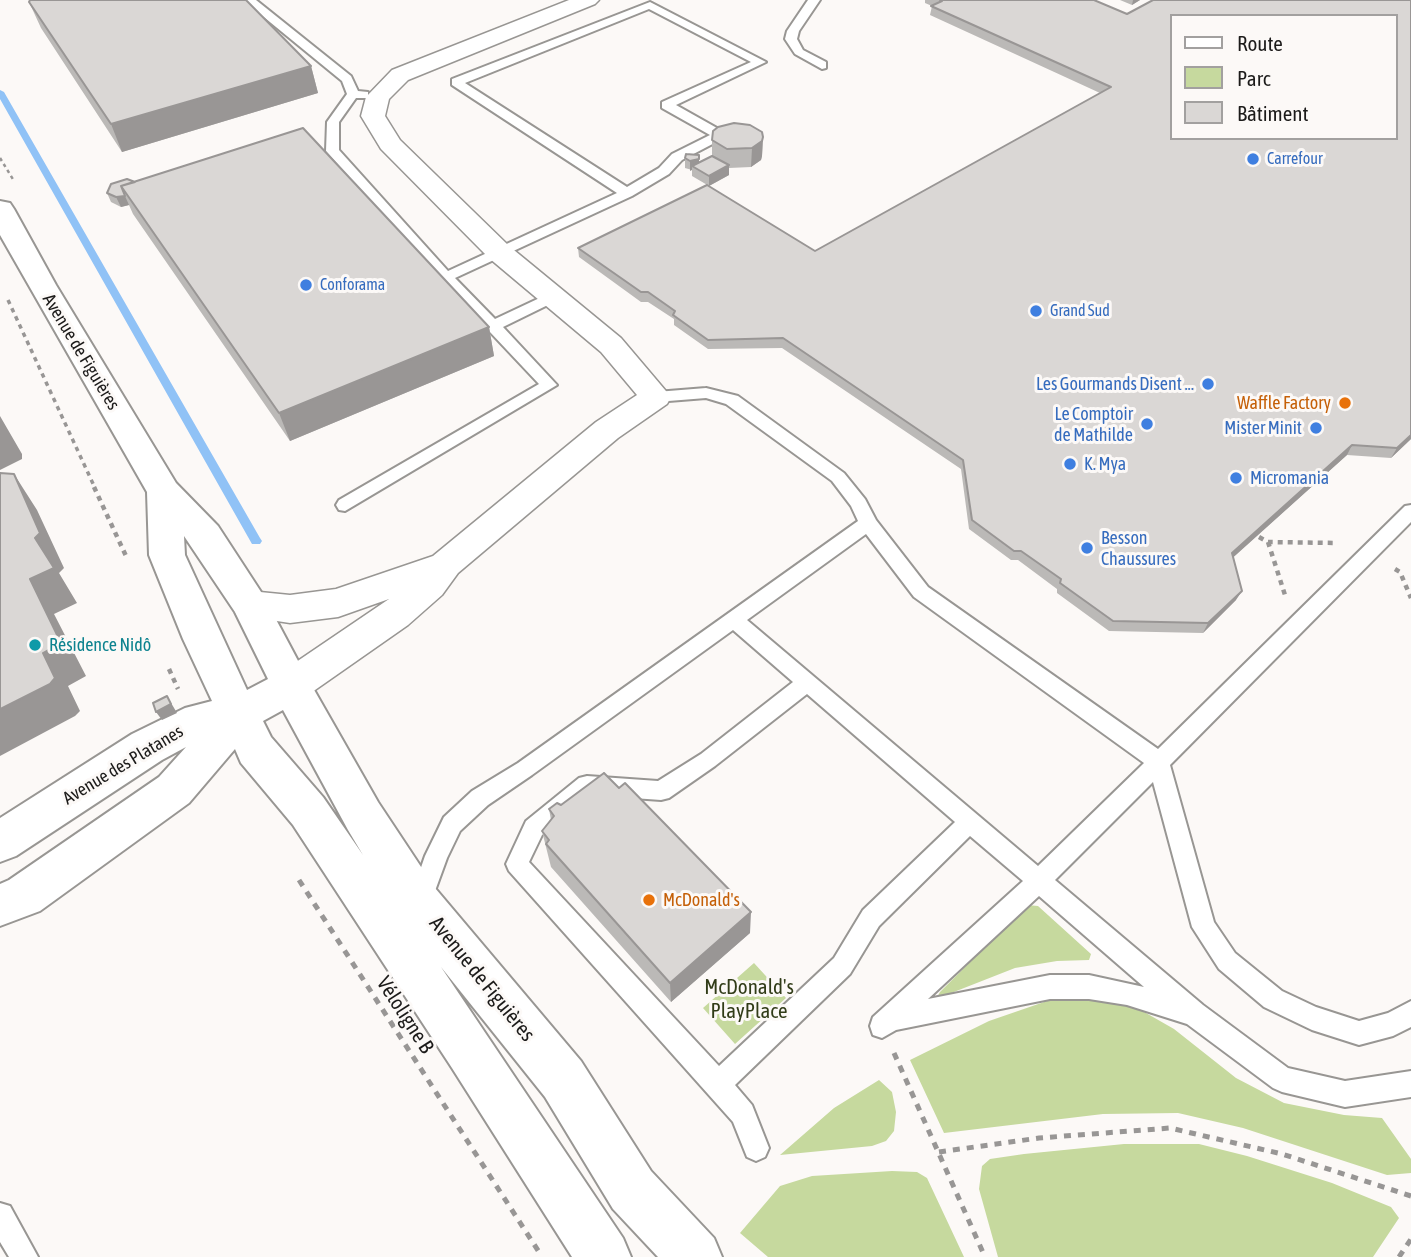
<!DOCTYPE html>
<html>
<head>
<meta charset="utf-8">
<style>
  body { margin:0 }
  #map { position:relative; width:1411px; height:1257px; overflow:hidden; background:#fcf9f7; font-family:"Asap Condensed",sans-serif }
  canvas { display:block }
  .legend { position:absolute; left:1170px; top:14px; width:228px; height:126px; box-sizing:border-box; background:#fcf9f7; border:2px solid #a2a09f; margin:0; padding:9px 12px; list-style:none; font-size:21px; color:#1c1b1a }
  .legend li { display:flex; align-items:center; gap:14px; height:35px }
  .legend b { width:35px; border:2px solid #a2a09f }
</style>
</head>
<body>
<div id="map">
<canvas width="1411" height="1257"></canvas>
<ul class="legend">
<li><b style="height:9px;background:#fff"></b>Route</li>
<li><b style="height:19px;background:#c6d99e"></b>Parc</li>
<li><b style="height:19px;background:#dad7d5"></b>Bâtiment</li>
</ul>
</div>
<script>
const context = document.querySelector('canvas').getContext('2d');
context.lineJoin = 'round';
function fill(path, color) {
  context.fillStyle = color;
  context.fill(path, 'evenodd');
}
function toPath(rows) {
  const path = new Path2D();
  for (const r of rows) {
    path.moveTo(r[0], r[1]);
    for (let i = 2; i < r.length; i += 2) path.lineTo(r[i], r[i + 1]);
  }
  return path;
}
function stroke(path, color, width, dash) {
  context.strokeStyle = color;
  context.lineWidth = width;
  context.lineCap = dash ? 'butt' : 'round';
  context.setLineDash(dash || []);
  context.stroke(path);
}
function write(font, color, halo, rows, align = 'center') {
  context.font = font + ' "Asap Condensed",sans-serif';
  context.lineWidth = 6;
  context.setLineDash([]);
  context.textBaseline = 'middle';
  context.strokeStyle = halo;
  context.fillStyle = color;
  for (const [text, x, y, turn = 0] of rows) {
    context.save();
    context.translate(x, y);
    context.rotate((+turn || 0) * Math.PI / 180);
    context.textAlign = isNaN(turn) ? turn : align;
    if (halo) context.strokeText(text, 0, 0);
    context.fillText(text, 0, 0);
    context.restore();
  }
}
const green = toPath([
  [1027,905,1038,906,1091,954,1089,960,1057,961,1015,968,936,999,940,992],
  [754,963,786,998,735,1044,703,1008],
  [1100,1000,1139,1009,1174,1029,1236,1078,1284,1103,1344,1115,1382,1118,1411,1159,1411,1173,1387,1175,1243,1128,1178,1113,1103,1114,944,1133,910,1060,989,1021,1047,1001],
  [879,1080,892,1092,896,1112,894,1131,886,1141,872,1146,780,1155,834,1108],
  [1124,1144,1199,1144,1247,1156,1332,1183,1391,1207,1399,1218,1373,1257,998,1257,979,1189,982,1166,990,1159,1024,1154],
  [892,1171,917,1172,927,1178,964,1257,768,1257,740,1233,780,1186,812,1176]
]);
const stream = toPath([
  [0,90,4,92,260,538,262,541,260,544,252,544,0,99,0,90]
]);
const pathFar3 = toPath([
  [0,158,14,181]
]);
const pathFar2 = toPath([
  [8,300,95,488]
]);
const pathFar1 = toPath([
  [94,487,126,556],
  [1259,537,1268,542,1337,543],
  [1268,542,1285,595],
  [1395,569,1400,572,1411,598],
  [169,669,178,689]
]);
const path = toPath([
  [299,880,539,1252],
  [894,1053,985,1257],
  [939,1152,1039,1138,1170,1128,1282,1154,1411,1196],
  [1399,1257,1411,1239]
]);
const lane = toPath([
  [243,0,256,0,351,76,358,91,368,92,368,98,356,98,339,122,339,150,448,271,617,193,452,85,452,79,650,2,766,62,676,105,724,132,724,138,682,160,669,174,632,196,455,278,495,319,546,295,556,295,558,298,556,301,503,327,557,385,345,511,339,510,336,505,339,500,539,384,441,280,326,151,327,122,347,94,342,81,243,0],
  [649,9,751,62,662,102,662,108,710,135,672,154,659,168,627,187,465,83,649,9],
  [808,0,820,0,799,31,797,39,803,50,826,62,826,68,822,69,795,54,785,39,787,31,808,0],
  [706,388,738,396,844,473,865,499,876,520,928,587,1158,749,1405,506,1411,505,1411,522,1170,765,1214,922,1235,953,1282,991,1316,1007,1359,1021,1388,1013,1411,1001,1411,1027,1393,1036,1359,1045,1312,1030,1264,1007,1219,969,1192,927,1153,782,1055,880,1203,1005,1288,1068,1345,1081,1411,1071,1411,1097,1345,1107,1282,1092,1273,1088,1187,1024,1127,1005,1089,999,1050,999,896,1030,882,1038,873,1035,870,1026,873,1017,1023,881,970,836,879,926,850,974,735,1085,752,1105,769,1148,765,1157,756,1161,747,1157,733,1122,509,871,506,864,526,821,579,778,587,776,658,781,701,754,793,682,733,630,532,775,488,805,460,831,447,858,428,910,420,913,412,910,409,902,425,856,444,817,472,791,518,763,858,521,851,506,832,481,726,404,706,398,656,402,648,397,656,392,706,388],
  [866,534,914,597,1144,763,1038,866,747,620,866,534],
  [807,694,955,822,863,910,834,958,719,1066,529,862,542,835,591,795,661,800,669,798,715,766,807,694],
  [1039,896,1144,987,1089,975,1050,975,928,999,1039,896],
  [0,1203,10,1206,38,1257,9,1257,0,1242,0,1203]
]);
const street = toPath([
  [569,0,599,0,595,4,408,80,389,99,385,116,400,140,509,246,621,338,671,397,667,404,618,438,458,573,442,595,408,625,305,697,291,702,277,697,272,686,277,675,389,599,338,617,290,623,237,615,232,605,237,595,250,591,290,595,336,589,433,556,596,422,637,395,601,352,489,258,381,149,361,116,366,97,392,70,569,0]
]);
const secondary = toPath([
  [0,201,10,203,14,209,56,285,176,483,218,526,263,595,305,674,378,802,435,888,581,1061,651,1171,714,1238,722,1257,658,1257,613,1209,545,1097,441,967,623,1238,631,1257,572,1257,452,1068,293,825,241,763,235,749,189,803,40,911,0,926,0,884,9,880,159,777,186,747,162,760,16,856,0,862,0,818,132,734,185,708,212,701,183,639,149,555,147,492,0,235,0,201],
  [184,536,235,612,268,679,247,690,185,555,184,536],
  [283,710,348,830,363,855,323,797,271,737,263,721,283,710]
]);
const wall = toPath([
  [925,0,1094,0,1127,14,1411,0,1411,439,1391,458,1347,455,1233,557,1236,600,1203,633,1109,631,1057,593,1057,589,1018,560,1011,560,969,529,961,469,782,348,708,349,674,325,674,319,648,302,641,302,579,257,578,248,815,251,1100,93,930,15,932,6,925,3],
  [1120,0,1140,0,1132,5],
  [29,2,311,66,318,93,122,152,41,28],
  [763,137,762,156,761,160,751,167,729,168,729,175,709,186,692,176,692,170,685,168,685,158,699,155,699,162,712,156,712,140],
  [111,184,489,327,494,356,290,441,133,214,129,205,121,207,111,202,107,193],
  [549,809,750,933,671,1002,551,867,542,831,551,820]
]);
const shadedWall = toPath([
  [1133,0,1140,0,1132,5],
  [311,66,318,93,122,152,111,124],
  [763,137,762,156,761,160,751,167,752,148],
  [699,159,699,169,692,166,692,170,690,171,690,161],
  [729,165,729,175,709,186,709,176],
  [125,196,129,205,121,207,116,197],
  [489,327,494,356,290,441,279,413],
  [0,416,22,454,22,459,0,470],
  [1411,435,1411,439,1391,458,1397,448],
  [1352,445,1347,455,1227,563,1232,553],
  [14,474,37,510,64,568,59,573,77,603,54,614,86,676,68,686,80,711,75,716,0,756,0,709,43,653,30,579],
  [1242,591,1236,600,1203,633,1208,623],
  [167,696,177,713,162,720,156,712],
  [751,912,750,933,671,1002,670,983]
]);
const building = toPath([
  [30,0,246,0,311,66,111,124,29,2,30,0],
  [940,0,1094,0,1127,14,1153,0,1411,0,1411,435,1397,448,1352,445,1232,553,1242,591,1208,623,1113,621,1060,583,1061,579,1021,551,1014,551,972,520,963,460,783,338,708,340,673,315,675,311,648,292,641,292,578,248,707,185,815,251,1111,87,931,6,942,1,940,0],
  [1171,16,1395,16,1395,138,1171,138,1171,16],
  [734,123,750,125,762,132,763,137,762,141,752,148,727,149,712,140,713,131,718,127,734,123],
  [303,128,489,327,279,413,121,186,303,128],
  [686,154,699,155,699,159,690,161,685,158,686,154],
  [712,156,729,165,709,176,692,166,712,156],
  [127,179,135,182,121,186,125,196,116,197,107,193,111,184,127,179],
  [0,473,14,474,40,533,35,538,54,568,30,579,61,643,43,653,55,678,50,684,0,709,0,473],
  [167,696,171,704,156,712,153,703,167,696],
  [604,773,619,788,625,783,751,912,670,983,546,844,549,840,542,831,554,816,549,809,557,803,561,805,604,773]
]);
const markers = [
  [1253,159,7,"#3f7fe0"],
  [306,285,7,"#3f7fe0"],
  [1036,311,7,"#3f7fe0"],
  [1208,384,7,"#3f7fe0"],
  [1345,403,7,"#e8710a"],
  [1147,424,7,"#3f7fe0"],
  [1316,428,7,"#3f7fe0"],
  [1070,464,7,"#3f7fe0"],
  [1236,478,7,"#3f7fe0"],
  [1087,548,7,"#3f7fe0"],
  [35,645,7,"#0f9aa8"],
  [649,900,7,"#e8710a"]
];
const farShopnames = [
  ["Carrefour",1267,159],
  ["Conforama",320,285],
  ["Grand Sud",1050,311]
];
const streetNames = [
  ["Avenue de Figuières",81,352,59],
  ["Avenue des Platanes",123,765,-31]
];
const shopNames = [
  ["Les Gourmands Disent ...",1194,384],
  ["Le Comptoir",1133,414],
  ["de Mathilde",1133,435],
  ["Mister Minit",1302,428],
  ["K. Mya",1084,464,"left"],
  ["Micromania",1250,478,"left"],
  ["Besson",1101,538,"left"],
  ["Chaussures",1101,559,"left"]
];
const foodNames = [
  ["Waffle Factory",1331,403],
  ["McDonald's",663,900,"left"]
];
const cultureNames = [
  ["Résidence Nidô",49,645]
];
const nearStreetnames = [
  ["Avenue de Figuières",482,979,51],
  ["Véloligne B",405,1015,57]
];
const nearParknames = [
  ["McDonald's",749,987],
  ["PlayPlace",749,1011]
];
fill(green, '#c6d99e');
fill(stream, '#90c2f6');
stroke(lane, '#989693', 4);
stroke(street, '#989693', 3);
stroke(secondary, '#989693', 4);
stroke(pathFar3, '#989695', 2.5, [3.5, 3.5]);
stroke(pathFar2, '#989695', 3.5, [4.5, 4.5]);
stroke(pathFar1, '#989695', 4.5, [5, 5]);
stroke(path, '#989695', 5, [7, 7]);
fill(lane, '#fff');
fill(street, '#fff');
fill(secondary, '#fff');
fill(wall, '#bbb9b7');
fill(shadedWall, '#999695');
fill(building, '#dad7d5');
stroke(building, '#999695', 2);
for (const [x, y, r, color] of markers) {
  const dot = new Path2D();
  dot.arc(x, y, r, 0, 2 * Math.PI);
  context.fillStyle = color;
  context.fill(dot);
  stroke(dot, '#fcf9f7', 2.5);
}
write('16px', '#366cbe', '#fcf9f7', farShopnames, 'left');
write('18px', '#1c1b1a', '#fcf9f7', streetNames);
write('18px', '#366cbe', '#fcf9f7', shopNames, 'right');
write('18px', '#c56008', '#fcf9f7', foodNames, 'right');
write('18px', '#0d838f', '#fcf9f7', cultureNames, 'left');
write('21px', '#1c1b1a', '#fcf9f7', nearStreetnames);
write('21px', '#313c18', '#fcf9f7', nearParknames);
</script>
</body>
</html>
